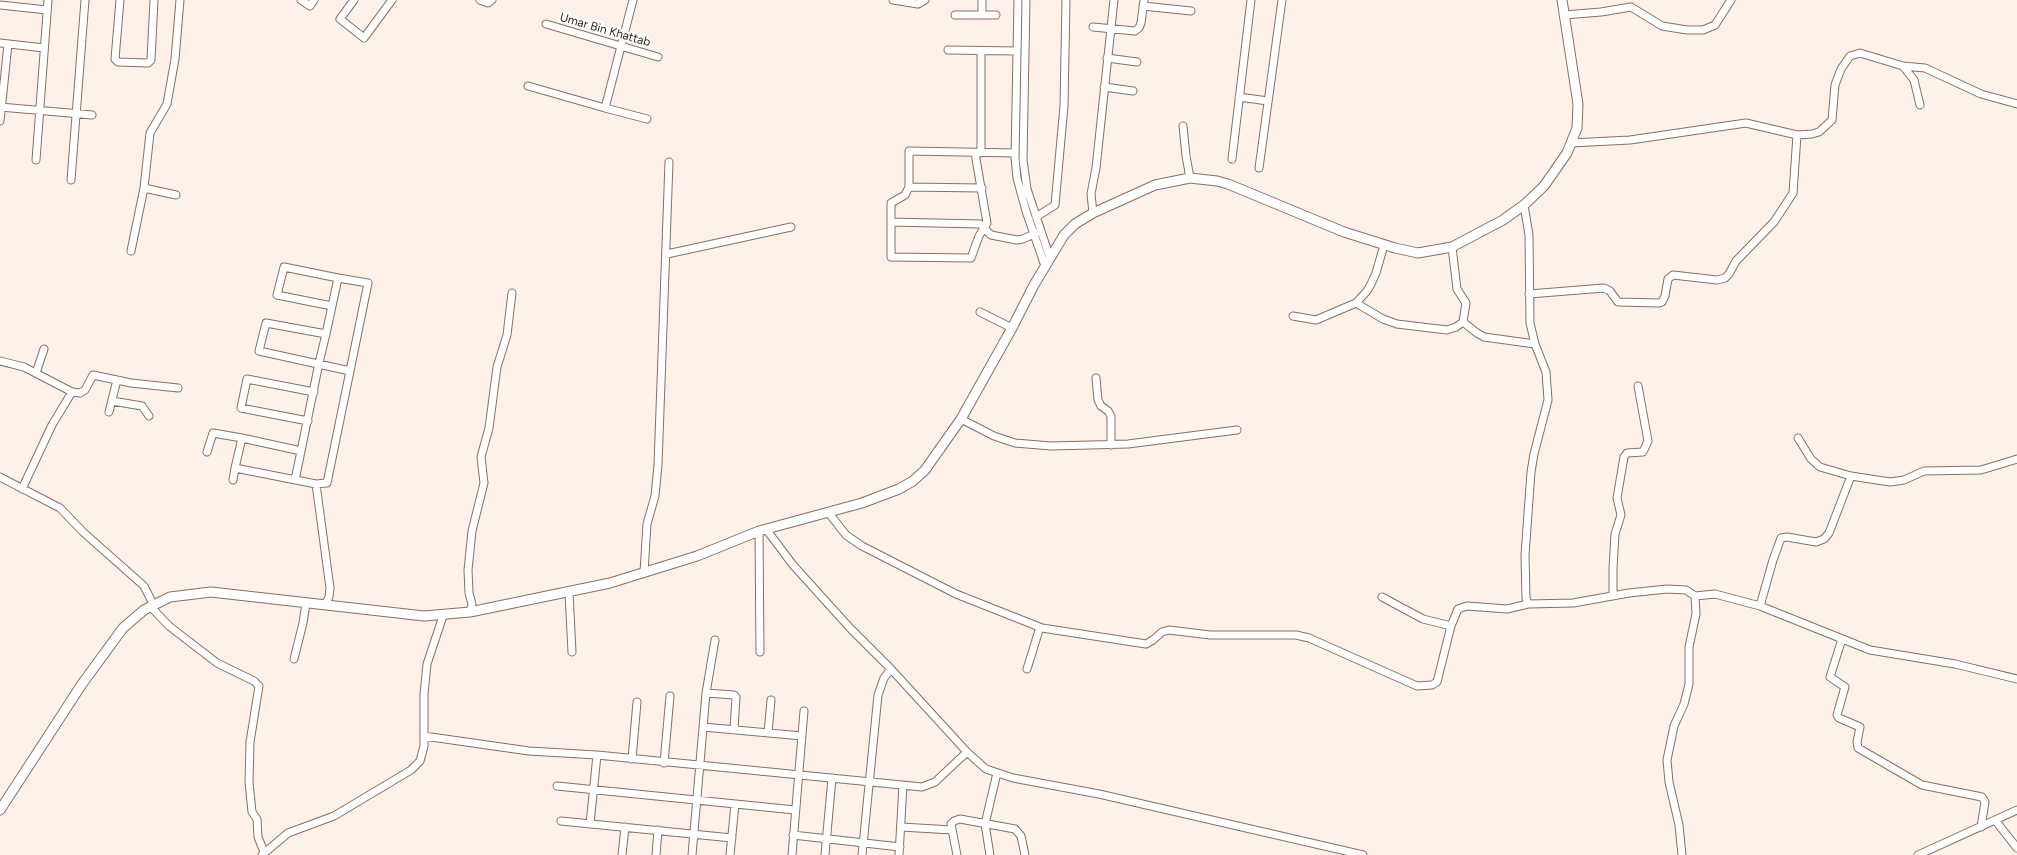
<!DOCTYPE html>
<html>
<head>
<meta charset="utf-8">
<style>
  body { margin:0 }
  canvas { display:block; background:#fdf1ea }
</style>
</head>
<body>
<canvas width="2017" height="855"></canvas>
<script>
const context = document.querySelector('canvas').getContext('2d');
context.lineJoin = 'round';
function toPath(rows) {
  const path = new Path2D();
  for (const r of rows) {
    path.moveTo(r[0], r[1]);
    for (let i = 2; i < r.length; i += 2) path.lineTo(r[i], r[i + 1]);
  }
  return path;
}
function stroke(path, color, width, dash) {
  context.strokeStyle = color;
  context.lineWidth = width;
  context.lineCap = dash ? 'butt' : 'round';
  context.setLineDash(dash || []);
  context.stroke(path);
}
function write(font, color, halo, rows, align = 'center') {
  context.font = font + ' Figtree,sans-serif';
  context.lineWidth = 4;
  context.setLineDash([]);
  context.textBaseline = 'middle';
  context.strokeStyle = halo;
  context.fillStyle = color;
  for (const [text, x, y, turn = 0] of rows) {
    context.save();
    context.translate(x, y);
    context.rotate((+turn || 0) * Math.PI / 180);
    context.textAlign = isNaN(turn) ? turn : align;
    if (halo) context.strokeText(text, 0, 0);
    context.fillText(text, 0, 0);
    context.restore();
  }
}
const minor = toPath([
  [120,0,115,59,118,62,148,63,151,60,154,0],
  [301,0,310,6,314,0],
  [354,0,340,19,364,38,392,0],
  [480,0,488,3,492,0],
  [893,0,918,4,925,0],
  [982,0,982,15],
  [1018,0,1015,158,1017,178,1026,211,1045,266],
  [1026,0,1023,160,1027,189,1050,258],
  [0,5,47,10],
  [1143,6,1191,11],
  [955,15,996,15],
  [1564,15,1601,12,1631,7,1662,26,1687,30,1703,30,1715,25,1731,0],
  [546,24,658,57],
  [1093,27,1135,31,1139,28,1141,23,1144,0],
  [0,43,44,48],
  [948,50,1017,51],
  [1107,58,1137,62],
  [1903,66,1914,80,1920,105],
  [528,86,605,108,633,0],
  [1104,87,1133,91],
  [1239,97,1268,101],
  [0,107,92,115],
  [605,108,647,119],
  [0,121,8,44],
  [1183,126,1186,156,1190,178],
  [1571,143,1630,140,1746,123,1797,135,1812,134,1819,132,1832,120,1835,85,1841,69,1850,56,1860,53,1903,66,1925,68,1981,94,2017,104],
  [975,153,987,223,979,236,971,258,891,257,891,203,905,195,909,187,909,151,1015,153],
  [981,153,981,51],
  [1232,159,1251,0],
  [36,160,48,0],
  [1259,168,1282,0],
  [71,180,85,0],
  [909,187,982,188],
  [144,188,176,195],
  [1524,205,1529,235,1530,323,1535,344,1546,372,1548,400,1534,454,1531,472,1525,555,1526,598,1528,604,1573,603,1629,593,1667,589,1686,590,1695,596,1696,614,1689,647,1689,684,1684,704,1674,726,1667,760,1669,782,1679,825,1682,855],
  [1093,213,1091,194,1096,168,1114,0],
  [1036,217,1055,205,1064,106,1066,0],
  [891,222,980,224,991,235,1017,240,1023,239,1036,233],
  [1452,247,1457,289,1466,303,1463,322,1477,333,1484,337,1535,344],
  [131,251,144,188,150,133,167,104,175,59,180,0],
  [667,254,791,227],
  [1529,294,1604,288,1610,291,1618,302,1659,303,1662,302,1665,296,1668,279,1673,275,1717,280,1725,278,1729,274,1736,261,1774,222,1793,193,1797,135],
  [1356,303,1383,319,1397,324,1447,330,1456,327,1463,322],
  [980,312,1012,328],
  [1293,316,1316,320,1356,303,1367,291,1371,284,1376,273,1384,245],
  [326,334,266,323,259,351,350,371,368,283,338,278],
  [0,361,24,367,72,392,80,393,85,390,93,375,131,383,178,388],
  [36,373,44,349],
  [1096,378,1098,400,1101,406,1108,411,1111,416,1111,445],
  [112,401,142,406,149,416],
  [109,412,117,380],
  [961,419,994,436,1015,443,1051,446,1128,444,1237,430],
  [308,421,241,408,247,379,314,392],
  [242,438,301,451,295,480],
  [1798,438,1811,459,1820,467,1851,476,1890,482,1904,480,1924,471,1981,470,2017,459],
  [301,451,319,363,326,334,338,278,284,267,277,295,332,306],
  [207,452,213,433,242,438,235,468,316,484,327,483,350,371],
  [0,477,60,508,83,532,144,586,153,604],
  [233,480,235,468],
  [316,484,330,588,329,597,325,605],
  [22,489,52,425,72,392],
  [828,512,846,535,862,546,956,594,1042,628,1146,644,1153,640,1162,632,1169,630,1210,635,1296,635,1309,638,1417,686,1432,685,1437,682,1451,626,1458,609,1467,606,1507,609,1528,604],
  [766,529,793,565,850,628,891,669,967,752,986,769,1013,778,1099,794,1363,855],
  [759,531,760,652],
  [644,572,647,524,655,496,658,465,669,162],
  [569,593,572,652],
  [1613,596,1613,569,1615,534,1621,515,1617,498,1624,457,1627,453,1643,452,1648,441,1638,386],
  [1695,596,1715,594,1760,606,1870,650,1955,664,2017,679],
  [1382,597,1423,619,1451,626],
  [150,606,169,626,217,663,254,681,259,686,250,742,249,782,252,812,257,819,258,837,264,852],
  [1760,606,1773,560,1781,538,1787,537,1816,542,1824,539,1829,533,1851,476],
  [470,612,472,604,469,593,468,570,472,531,484,483,481,457,489,428,497,367,507,335,512,293],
  [1842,639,1830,677,1845,687,1837,715,1839,718,1860,727,1857,742,1858,748,1922,785,1982,797,1985,802,1981,827],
  [294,659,303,623,306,603],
  [1027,669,1040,627],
  [706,693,734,695,736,697,734,730],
  [703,727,802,736],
  [768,733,771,700],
  [424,736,529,751,597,755,922,787,935,782,967,752],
  [632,759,637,702],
  [664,763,670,696],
  [557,786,795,810],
  [1995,820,2017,848],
  [561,821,732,838],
  [590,824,597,755],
  [901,827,952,830],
  [793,835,900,847],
  [262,855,288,833,334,816,411,770,420,761,424,746,424,694,427,664,443,616],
  [622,855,625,827],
  [656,855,658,830],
  [692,855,706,693,715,640],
  [730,855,735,804],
  [792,855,804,711],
  [825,855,832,778],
  [862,855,878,695,884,678,891,669],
  [899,855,903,785],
  [957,855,951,824,954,821,960,819,1015,829,1021,836,1025,855],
  [990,855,985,824,997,773],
  [1918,855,2017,810]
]);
const tertiary = toPath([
  [0,810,82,684,123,628,144,610,170,597,211,592,424,616,470,612,610,583,697,556,759,531,862,503,899,489,913,481,925,470,961,419,1012,328,1034,285,1064,235,1075,224,1093,213,1155,185,1190,178,1217,181,1228,184,1344,232,1395,248,1418,253,1452,247,1503,220,1524,205,1544,186,1567,153,1577,128,1578,104,1562,0]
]);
const streetNames = [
  ["Umar Bin Khattab",605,30,16]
];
stroke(minor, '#897060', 9);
stroke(tertiary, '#897060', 11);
stroke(minor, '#fff', 7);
stroke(tertiary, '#fff', 9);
write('12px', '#322821', '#fff', streetNames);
</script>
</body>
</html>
